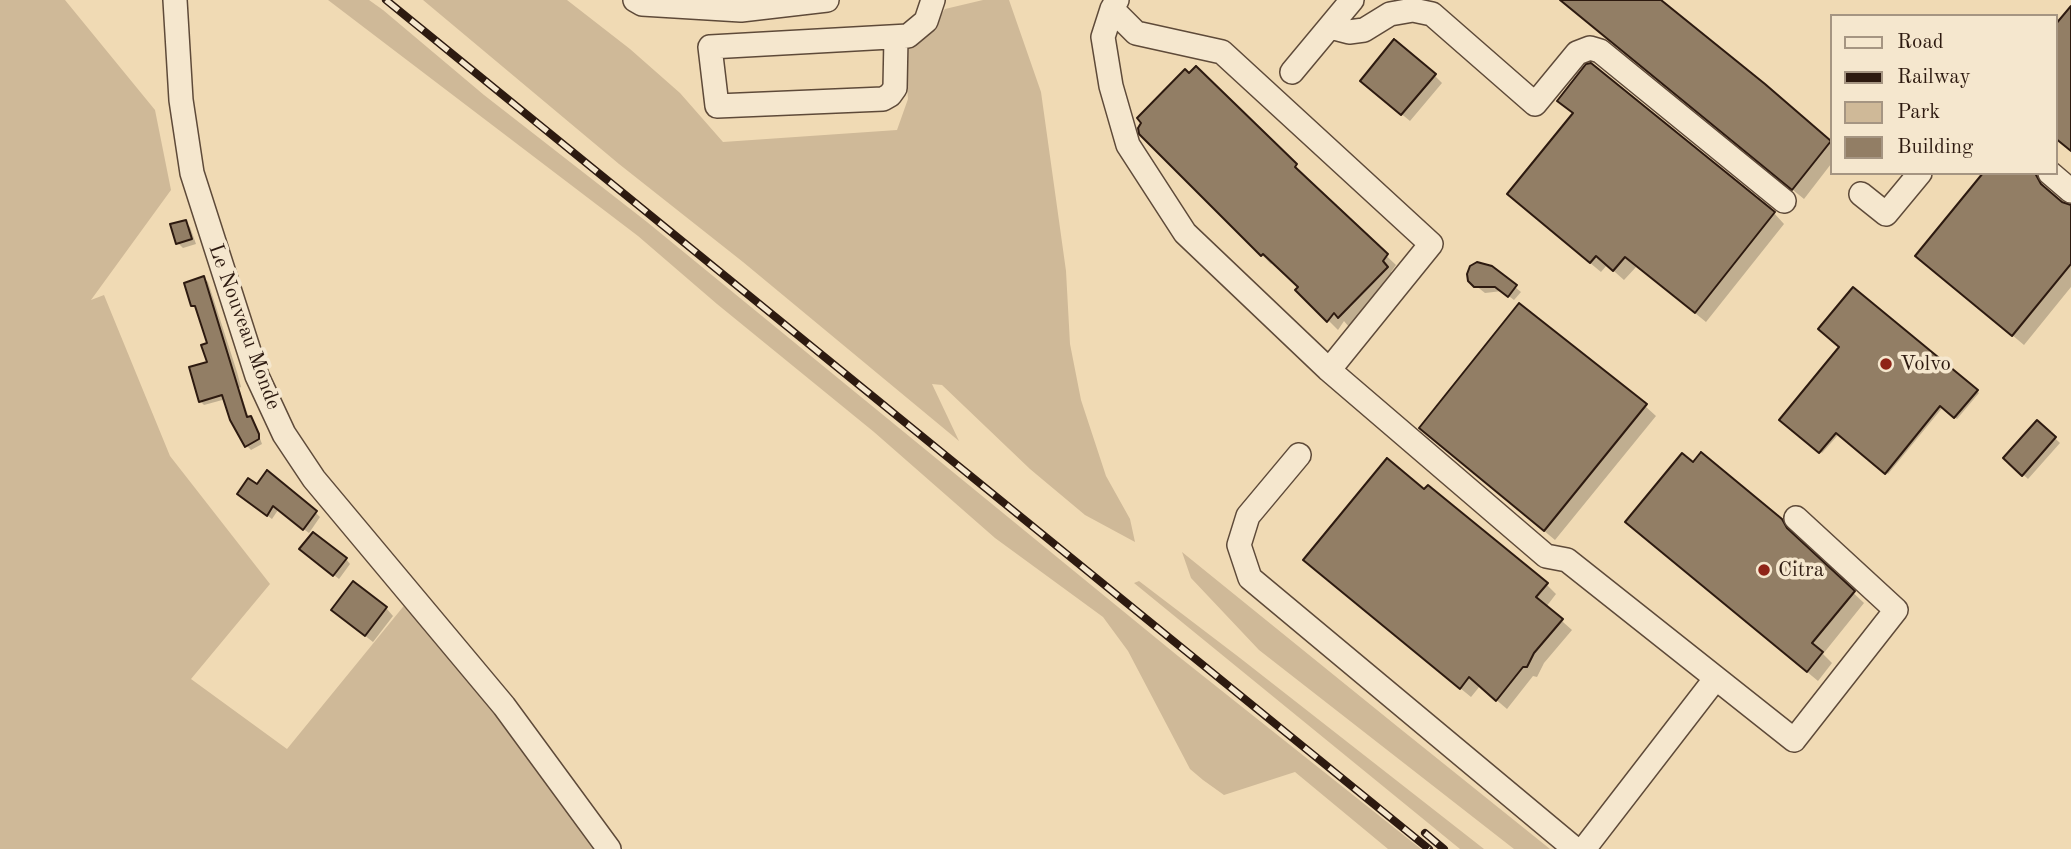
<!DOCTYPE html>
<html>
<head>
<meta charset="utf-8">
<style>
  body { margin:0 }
  #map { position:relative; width:2071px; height:849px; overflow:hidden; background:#f0dab4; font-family:"Old Standard TT",serif }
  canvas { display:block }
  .legend { position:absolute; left:1830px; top:14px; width:228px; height:161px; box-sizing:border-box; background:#f5e7ce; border:2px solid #a59582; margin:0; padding:9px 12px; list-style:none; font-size:21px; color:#2d1a10 }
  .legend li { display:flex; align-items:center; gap:14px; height:35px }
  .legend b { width:35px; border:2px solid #a59582 }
</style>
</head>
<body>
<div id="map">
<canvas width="2071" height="849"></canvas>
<ul class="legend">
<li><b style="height:9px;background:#f5e7ce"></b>Road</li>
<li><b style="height:9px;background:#2d1a10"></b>Railway</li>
<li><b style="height:19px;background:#cfb998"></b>Park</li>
<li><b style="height:19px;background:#927e65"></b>Building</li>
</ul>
</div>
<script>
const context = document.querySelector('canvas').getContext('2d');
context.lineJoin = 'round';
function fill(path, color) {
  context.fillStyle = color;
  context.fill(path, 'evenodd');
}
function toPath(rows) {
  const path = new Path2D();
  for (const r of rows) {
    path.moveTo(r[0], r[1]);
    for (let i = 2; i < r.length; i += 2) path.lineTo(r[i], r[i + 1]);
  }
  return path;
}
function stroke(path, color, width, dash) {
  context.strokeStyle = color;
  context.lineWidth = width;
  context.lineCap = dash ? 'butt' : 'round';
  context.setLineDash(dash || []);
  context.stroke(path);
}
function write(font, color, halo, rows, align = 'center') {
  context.font = font + ' "Old Standard TT",serif';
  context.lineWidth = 7;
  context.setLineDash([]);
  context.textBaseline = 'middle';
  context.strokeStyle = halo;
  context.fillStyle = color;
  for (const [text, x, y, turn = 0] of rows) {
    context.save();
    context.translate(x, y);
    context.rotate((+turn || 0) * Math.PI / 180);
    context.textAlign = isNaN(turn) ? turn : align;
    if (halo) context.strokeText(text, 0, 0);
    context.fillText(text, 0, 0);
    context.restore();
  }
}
const green = toPath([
  [0,0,65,0,155,110,171,190,91,300,104,295,170,456,270,584,191,679,287,749,407,602,486,697,598,849,0,849],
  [328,0,369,0,383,10,484,95,647,222,1178,656,1421,849,1388,849,1295,772,1224,795,1203,780,1190,769,1128,651,1103,617,995,538,874,432,717,304,638,236],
  [423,0,567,0,630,49,680,93,723,142,897,130,908,99,904,47,923,40,945,9,983,0,1009,0,1041,92,1066,271,1070,344,1081,400,1106,476,1130,519,1135,542,1085,515,1030,469,942,385,932,384,959,441,743,262,619,164],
  [1182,552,1398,727,1550,849,1514,849,1259,650,1191,578],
  [1139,581,1240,658,1484,849,1460,849,1134,583]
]);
const shadow = toPath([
  [1560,0,1657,0,1831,141,1831,164,1804,199],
  [1196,69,1305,175,1303,177,1396,265,1391,272,1397,278,1349,327,1344,321,1338,330,1298,290,1301,287,1274,262,1271,264,1141,133],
  [1434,75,1442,83,1410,121,1371,89],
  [1560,101,1774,213,1784,224,1706,322,1637,266,1624,280,1607,265,1601,272,1520,205,1574,114],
  [2035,176,2061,203,2071,206,2071,287,2024,345,1918,256],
  [185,222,190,227,196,244,183,248,178,243],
  [1491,267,1521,292,1514,300,1502,291,1485,293,1475,285],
  [204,278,208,282,237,372,241,387,239,388,249,418,254,422,262,444,251,450,247,446,226,399,204,405,200,401,209,364,209,344,197,310,193,305],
  [1853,289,1979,393,1957,419,1943,407,1888,474,1839,434,1822,453,1782,420,1841,347],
  [1645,406,1656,416,1555,540,1421,428],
  [2038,422,2060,443,2028,479,2005,458],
  [1694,465,1781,521,1793,532,1796,539,1864,603,1823,654,1832,663,1818,681,1627,522],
  [244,499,315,512,320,517,309,533,278,510,272,519],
  [307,554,346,559,350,564,339,579],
  [1316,570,1546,584,1556,594,1546,607,1572,630,1544,663,1537,677,1533,676,1507,709,1480,686,1471,697],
  [386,608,393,616,373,642,341,617]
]);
const building = toPath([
  [1560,0,1661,0,1765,84,1831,141,1792,190,1560,0],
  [2071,6,2071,151,2055,138,2055,25,2071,6],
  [1394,39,1436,74,1401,115,1360,81,1394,39],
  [1591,63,1775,212,1695,313,1625,257,1613,271,1596,256,1590,263,1507,194,1573,113,1557,101,1586,64,1591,63],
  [1196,66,1297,164,1295,167,1388,254,1383,261,1388,267,1338,318,1334,313,1327,322,1295,290,1298,287,1263,254,1261,256,1139,134,1138,128,1141,123,1137,118,1185,69,1189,73,1196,66],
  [1983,173,2035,173,2041,184,2062,202,2071,205,2071,264,2012,336,1915,256,1983,173],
  [186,220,192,239,176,244,170,224,186,220],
  [1477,262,1492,266,1517,285,1508,297,1495,287,1474,287,1468,281,1467,274,1470,266,1477,262],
  [204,276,247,417,251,416,259,434,259,439,245,447,230,420,222,395,199,402,189,367,207,362,201,345,207,343,195,306,191,306,184,283,204,276],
  [1853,287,1978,390,1954,418,1940,406,1885,474,1836,433,1819,453,1779,420,1839,347,1818,329,1853,287],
  [1519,303,1647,404,1544,531,1419,428,1519,303],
  [2037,420,2056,437,2022,476,2003,458,2037,420],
  [1701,452,1782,519,1787,528,1855,591,1812,643,1823,652,1807,672,1625,522,1682,453,1693,462,1701,452],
  [1387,458,1424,489,1428,485,1548,583,1536,597,1563,619,1534,653,1527,667,1523,667,1496,701,1469,677,1460,689,1303,560,1387,458],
  [267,470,317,511,303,530,273,506,267,516,237,494,248,478,257,484,267,470],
  [313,532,347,558,333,576,299,549,313,532],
  [353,581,387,607,365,636,331,610,353,581]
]);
const minor = toPath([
  [175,0,181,100,192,173,257,376,284,434,314,479,504,706,609,849],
  [635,0,642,4,741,10,827,0],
  [1117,0,1112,9,1103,37,1111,86,1128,145,1185,233,1329,370,1546,556,1567,560,1794,740,1896,610,1796,518],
  [1112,9,1136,33,1222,52,1431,244,1329,370],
  [1330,27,1349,32,1364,30,1390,14,1413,10,1432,14,1535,104,1577,53,1590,48,1600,51,1784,201],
  [896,38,895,88,890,95,883,99,717,106,710,47,908,36,926,21,933,0],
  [1292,72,1352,0],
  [2050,173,2071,191],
  [1861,194,1886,214,1920,173],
  [1299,455,1248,516,1239,545,1250,578,1575,849],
  [1584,849,1716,678]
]);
const rail = toPath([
  [386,0,1429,849],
  [1425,833,1444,849]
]);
const markers = [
  [1886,364,7,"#8f2418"],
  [1764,570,7,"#8f2418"]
];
const streetNames = [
  ["Le Nouveau Monde",244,327,70]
];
const poiNames = [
  ["Volvo",1900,364],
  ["Citra",1778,570]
];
fill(green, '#cfb998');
fill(shadow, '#0003');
fill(building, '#927e65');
stroke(building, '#2d1a10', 2);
stroke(minor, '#5e4a39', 26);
stroke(minor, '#f5e7ce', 23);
stroke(rail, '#2d1a10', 8);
stroke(rail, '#f5e7ce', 5, [16]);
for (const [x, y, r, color] of markers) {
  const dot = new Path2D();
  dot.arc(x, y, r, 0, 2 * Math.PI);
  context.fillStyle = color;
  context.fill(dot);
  stroke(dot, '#f5e7ce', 2.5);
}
write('21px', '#2d1a10', '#f5e7ce', streetNames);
write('21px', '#2d1a10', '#f5e7ce', poiNames, 'left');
</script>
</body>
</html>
